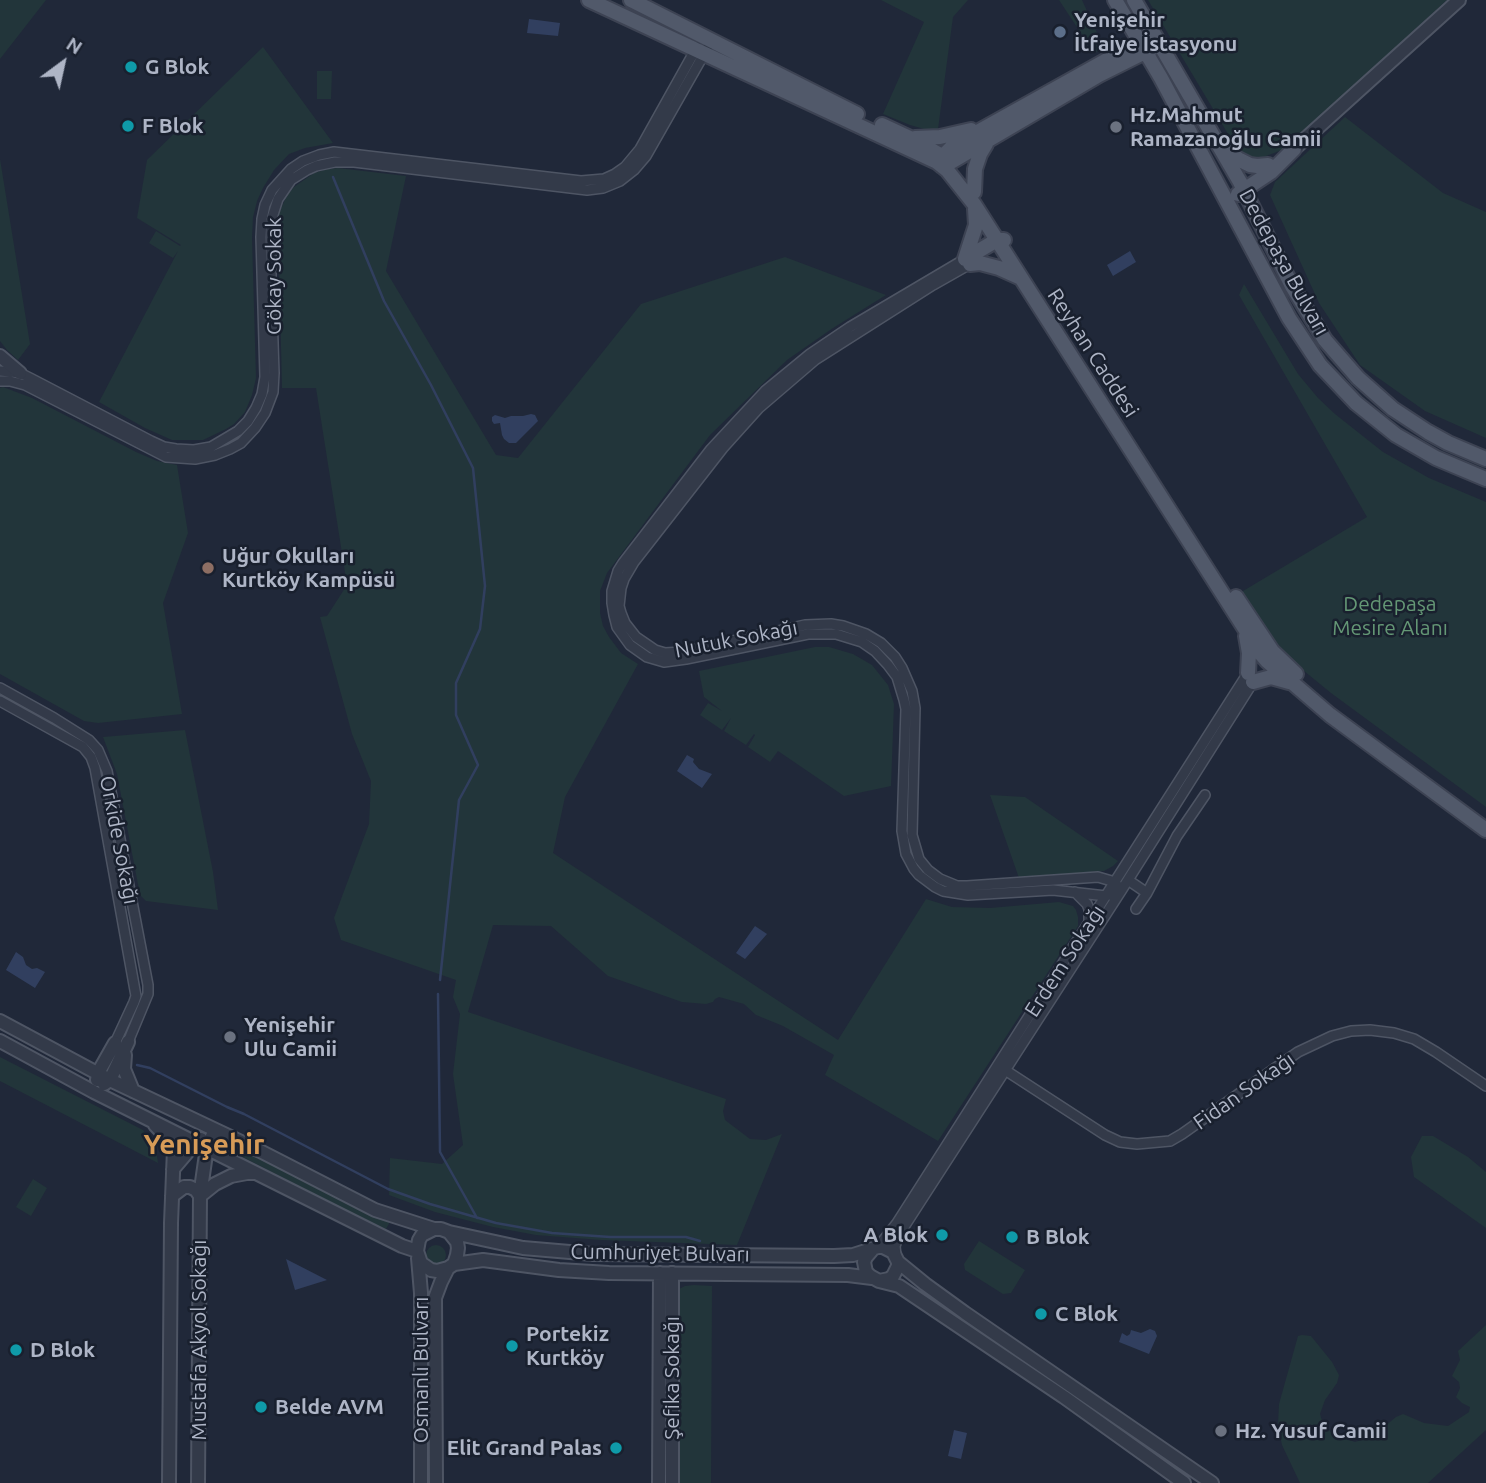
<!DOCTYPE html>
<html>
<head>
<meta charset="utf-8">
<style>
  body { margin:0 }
  #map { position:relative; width:1486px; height:1483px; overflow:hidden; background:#202839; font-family:Ubuntu,sans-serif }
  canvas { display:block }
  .north { position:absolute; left:28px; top:28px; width:70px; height:70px; -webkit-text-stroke:5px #19202e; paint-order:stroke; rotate:33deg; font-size:19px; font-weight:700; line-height:28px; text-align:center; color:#aeb5c6 }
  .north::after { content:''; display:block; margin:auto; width:24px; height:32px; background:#aeb5c6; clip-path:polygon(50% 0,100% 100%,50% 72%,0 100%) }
</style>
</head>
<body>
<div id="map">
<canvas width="1486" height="1483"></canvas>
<div class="north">N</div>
</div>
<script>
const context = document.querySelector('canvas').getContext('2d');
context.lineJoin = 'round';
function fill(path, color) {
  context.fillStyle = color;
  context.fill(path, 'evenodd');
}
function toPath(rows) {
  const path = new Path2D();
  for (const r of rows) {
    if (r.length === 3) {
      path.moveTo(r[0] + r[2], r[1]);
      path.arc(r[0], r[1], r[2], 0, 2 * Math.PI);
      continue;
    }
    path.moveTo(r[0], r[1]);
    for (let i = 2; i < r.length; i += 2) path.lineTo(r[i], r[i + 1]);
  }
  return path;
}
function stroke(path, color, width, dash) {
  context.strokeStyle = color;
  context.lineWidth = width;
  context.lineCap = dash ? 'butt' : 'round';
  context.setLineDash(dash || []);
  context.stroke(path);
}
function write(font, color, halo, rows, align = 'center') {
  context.font = font + ' Ubuntu,sans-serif';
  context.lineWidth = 5;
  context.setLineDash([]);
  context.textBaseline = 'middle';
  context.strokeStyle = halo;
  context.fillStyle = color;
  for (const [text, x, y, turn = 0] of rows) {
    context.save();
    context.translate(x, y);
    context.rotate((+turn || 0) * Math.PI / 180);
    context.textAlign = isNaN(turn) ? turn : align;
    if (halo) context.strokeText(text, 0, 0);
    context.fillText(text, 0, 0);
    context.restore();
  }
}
const green = toPath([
  [0,0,46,0,0,59],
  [881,0,968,0,953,17,938,129,924,129,910,125,883,114,924,22],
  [1059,0,1082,0,1104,48,1094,53],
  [1148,0,1447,0,1313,124,1282,150,1258,159,1243,154,1231,139],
  [263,47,333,143,305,148,289,154,274,170,263,188,257,201,253,217,252,238,256,378,252,395,245,412,234,424,226,429,203,440,172,440,145,428,99,402,178,251,173,258,149,243,156,231,180,246,181,245,137,218,147,160],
  [317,71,332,71,331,99,317,99],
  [1345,117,1443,193,1486,212,1486,438,1425,411,1360,365,1319,303,1270,195,1275,182],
  [0,159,30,344,18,360,7,350,0,341],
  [338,168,406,176,386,271,496,455,518,458,641,304,785,257,886,295,833,328,787,360,710,435,607,573,600,591,600,613,603,626,609,637,621,653,638,664,565,797,553,853,838,1040,926,899,952,907,990,908,1059,902,1073,906,1076,910,1078,917,1078,926,938,1141,825,1075,834,1055,783,1026,756,1015,744,1004,719,997,715,999,713,1002,706,1004,682,1002,608,976,551,926,493,925,468,1012,726,1099,723,1111,725,1120,750,1139,766,1140,782,1134,737,1245,601,1240,536,1235,493,1227,435,1212,389,1195,390,1158,442,1164,463,1145,453,1074,460,1014,453,997,456,980,341,940,334,918,369,824,371,781,352,734,320,617,327,616,347,585,316,388,282,388,278,221,279,213,287,195,294,187,314,173,328,169],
  [1244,284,1298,374,1318,398,1335,414,1383,452,1429,478,1486,502,1486,807,1331,693,1298,666,1273,639,1238,594,1367,517,1239,295],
  [3,387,32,398,136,452,157,461,177,465,188,533,163,603,182,714,98,723,84,721,0,674,0,388],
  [815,647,829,647,853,654,872,665,888,685,894,704,891,786,844,796,778,751,770,762,748,747,755,735,754,734,746,745,724,731,731,718,722,730,700,715,708,703,722,711,704,697,699,671],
  [185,730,213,872,218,910,146,901,140,895,117,774,103,737],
  [990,795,1025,797,1118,861,1113,866,1104,871,1019,878],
  [0,1057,143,1130,156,1149,158,1163,0,1081],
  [1422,1136,1433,1136,1468,1157,1486,1172,1486,1228,1414,1177,1411,1157],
  [232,1143,391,1220,386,1229,346,1210,231,1151,229,1147],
  [33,1179,47,1188,31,1216,16,1207],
  [979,1241,1025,1270,1011,1293,1003,1294,965,1270,964,1264],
  [436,1255,10],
  [694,1285,712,1286,711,1483,678,1483,676,1294,679,1289,685,1286],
  [1486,1325,1486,1430,1428,1483,1300,1483,1282,1445,1278,1425,1279,1404,1298,1336,1302,1335,1311,1336,1332,1362,1339,1375,1337,1383,1325,1400,1320,1414,1323,1424,1333,1434,1355,1442,1373,1436,1396,1417,1403,1414,1424,1423,1448,1426,1469,1412,1470,1407,1462,1403,1456,1397,1460,1388,1459,1382,1452,1376,1460,1360,1458,1351]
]);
const water = toPath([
  [529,19,560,23,558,36,527,33],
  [1130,251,1136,262,1113,276,1107,265],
  [531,414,535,415,538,421,516,443,509,443,504,439,502,435,500,423,494,424,492,421,492,417,495,415,505,418,511,416,523,416],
  [687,755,694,759,693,762,699,769,712,774,702,788,677,771],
  [755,926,767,934,745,959,736,953],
  [16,952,23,957,26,965,32,969,37,968,45,972,35,988,6,970],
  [286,1259,327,1280,295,1290],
  [1150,1329,1155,1331,1157,1336,1149,1354,1119,1342,1122,1333,1127,1336,1130,1334,1131,1330,1141,1333],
  [954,1430,967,1433,961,1459,948,1456]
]);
const stream = toPath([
  [333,177,384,301,431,385,473,468,485,586,480,629,456,683,456,715,478,765,459,800,440,980],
  [438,994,440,1152,477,1218],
  [137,1065,150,1068,227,1107,244,1114,388,1189,430,1204,496,1223,552,1233,610,1237,686,1237,700,1241]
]);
const minor = toPath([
  [965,259,850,327,810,354,765,391,711,449,623,563,618,571,612,591,612,603,614,615,617,627,630,645,647,657,664,662,686,659,808,634,836,634,862,642,875,651,888,665,897,677,904,700,906,709,902,831,906,854,914,869,919,875,935,887,943,891,968,895,1053,890,1106,896,1121,891],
  [970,264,933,285,815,360,759,408,723,448,634,562,624,579,621,588,619,606,621,613,625,623,636,637,655,650,665,653,682,652,805,625,831,624,843,626,866,634,881,643,895,657,902,668,912,691,915,708,912,835,919,859,928,870,940,879,957,886,967,886,1098,877,1115,882,1121,891],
  [0,371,20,373,32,379,151,441,164,447,176,449,194,450,211,447,238,431,248,421,256,408,262,394,265,377,261,237,262,219,265,205,272,190,291,169,303,161,319,155,334,152,564,179,581,181,604,179,615,174,625,167,640,149,697,47],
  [0,381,10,381,25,385,166,457,195,459,215,455,230,449,241,443,255,428,265,413,273,392,274,373,271,282,271,221,278,199,291,180,307,170,316,166,335,162,354,162,587,190,603,188,620,181,634,170,646,156,712,40],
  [0,688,54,718,89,740,98,750,107,771,148,985,148,994,128,1042],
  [0,701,83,747,91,757,95,768,136,996,134,1002,115,1043],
  [1128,880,1147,893],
  [1075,892,1087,904,1089,909,1089,922],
  [1136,909,1147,893,1177,836,1205,795],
  [1005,1070,1105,1135,1120,1142,1137,1144,1170,1141,1182,1134,1298,1052,1332,1036,1351,1031,1370,1030,1394,1033,1414,1039,1436,1052,1486,1086],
  [878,1247,897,1223,1248,673],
  [896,1256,895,1246,900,1233,1121,891,1253,682]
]);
const tertiary = toPath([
  [1294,149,1459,0],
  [0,356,20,373],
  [0,1021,110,1080,260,1151,375,1210,434,1229,441,1229,449,1232,523,1248,593,1254,834,1256,853,1255,878,1247,883,1247,893,1252,898,1262,898,1266,893,1276,889,1279,879,1281],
  [0,1041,94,1092,402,1246,417,1251],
  [125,1055,124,1069,133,1091],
  [97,1080,98,1073,115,1043],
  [104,1084,110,1080,128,1042],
  [155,1125,171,1142,174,1149,171,1223,169,1483],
  [173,1169,196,1142,201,1139],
  [172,1196,184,1187,190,1187,196,1190,200,1196],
  [200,1196,215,1184,231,1176,247,1173,256,1173],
  [434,1229,422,1235,419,1240,417,1251,421,1263,431,1270,437,1271,448,1268,454,1264,483,1260,559,1270,609,1273,848,1275,872,1278],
  [449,1232,457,1242,458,1248,457,1255,454,1264],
  [872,1250,866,1257,864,1262,866,1272,870,1276,879,1281,899,1286,1064,1397,1184,1483],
  [418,1258,421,1293,421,1483],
  [898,1262,925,1284,965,1313,1212,1483],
  [198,1483,200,1196,207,1147,215,1130],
  [436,1483,435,1298,441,1282,448,1268],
  [659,1483,660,1273],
  [672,1483,672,1273]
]);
const primary = toPath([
  [589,0,937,162,947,170,974,204,1261,654,1267,661,1330,715,1486,830],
  [631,0,857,114],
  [1115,0,1161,78,1289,318,1320,365,1356,403,1396,435,1436,458,1486,479],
  [1134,0,1240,182,1292,286,1325,340,1358,378,1393,409,1428,432,1448,443,1486,459],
  [882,125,910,138,944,157],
  [915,138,940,137,971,130],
  [1223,148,1238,159,1250,165,1257,166,1268,165],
  [942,164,943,156,954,145,1139,42,1145,40],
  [942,166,951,162,1099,75,1151,49],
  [974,192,975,169,980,154,986,144],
  [1238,194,1271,172,1294,149],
  [965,259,976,225,975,209],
  [965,259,997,240,1004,240],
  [970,264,980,263,999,268,1019,277],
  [1236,597,1272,651,1296,674],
  [1246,636,1249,653,1248,673],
  [1253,682,1271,677,1289,682]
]);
const markers = [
  [1060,32,7,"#5c6f8a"],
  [131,67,7,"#0f9aa8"],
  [128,126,7,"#0f9aa8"],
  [1116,127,7,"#6b7280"],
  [208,568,7,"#8d6e63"],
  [230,1037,7,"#6b7280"],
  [942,1235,7,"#0f9aa8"],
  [1012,1237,7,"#0f9aa8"],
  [1041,1314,7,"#0f9aa8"],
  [512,1346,7,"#0f9aa8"],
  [16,1350,7,"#0f9aa8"],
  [261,1407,7,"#0f9aa8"],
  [1221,1431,7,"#6b7280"],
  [616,1448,7,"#0f9aa8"]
];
const poiNames = [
  ["Yenişehir",1074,20],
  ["İtfaiye İstasyonu",1074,44],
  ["G Blok",145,67],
  ["Hz.Mahmut",1130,115],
  ["Ramazanoğlu Camii",1130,139],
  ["F Blok",142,126],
  ["Uğur Okulları",222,556],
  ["Kurtköy Kampüsü",222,580],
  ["Yenişehir",244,1025],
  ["Ulu Camii",244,1049],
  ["A Blok",928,1235,"right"],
  ["B Blok",1026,1237],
  ["C Blok",1055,1314],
  ["Portekiz",526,1334],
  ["Kurtköy",526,1358],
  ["D Blok",30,1350],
  ["Belde AVM",275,1407],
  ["Hz. Yusuf Camii",1235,1431],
  ["Elit Grand Palas",602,1448,"right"]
];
const streetNames = [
  ["Dedepaşa Bulvarı",1284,262,61],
  ["Gökay Sokak",274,276,-90],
  ["Reyhan Caddesi",1093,353,57],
  ["Nutuk Sokağı",736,639,-11],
  ["Orkide Sokağı",119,840,79],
  ["Erdem Sokağı",1065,961,-57],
  ["Fidan Sokağı",1244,1091,-35],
  ["Cumhuriyet Bulvarı",660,1253,1],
  ["Mustafa Akyol Sokağı",199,1340,-90],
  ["Osmanlı Bulvarı",421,1370,-90],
  ["Şefika Sokağı",672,1378,-90]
];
const parkNames = [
  ["Dedepaşa",1390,604],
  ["Mesire Alanı",1390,628]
];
const districtNames = [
  ["Yenişehir",204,1145]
];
fill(green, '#22353a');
fill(water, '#313f5f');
stroke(stream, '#313f5f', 2.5);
stroke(minor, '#4e5564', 12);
stroke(tertiary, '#4e5564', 16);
stroke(primary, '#3d4353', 18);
stroke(minor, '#333a49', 9);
stroke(tertiary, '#333a49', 12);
stroke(primary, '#51596a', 14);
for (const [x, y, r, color] of markers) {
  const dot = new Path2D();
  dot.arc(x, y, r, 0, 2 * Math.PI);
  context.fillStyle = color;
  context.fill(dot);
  stroke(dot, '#19202e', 2.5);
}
write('bold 21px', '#aeb5c6', '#19202e', poiNames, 'left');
write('21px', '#aeb5c6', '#19202e', streetNames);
write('21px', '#649775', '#19202e', parkNames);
write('bold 28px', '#d79b57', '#19202e', districtNames);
</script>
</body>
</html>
